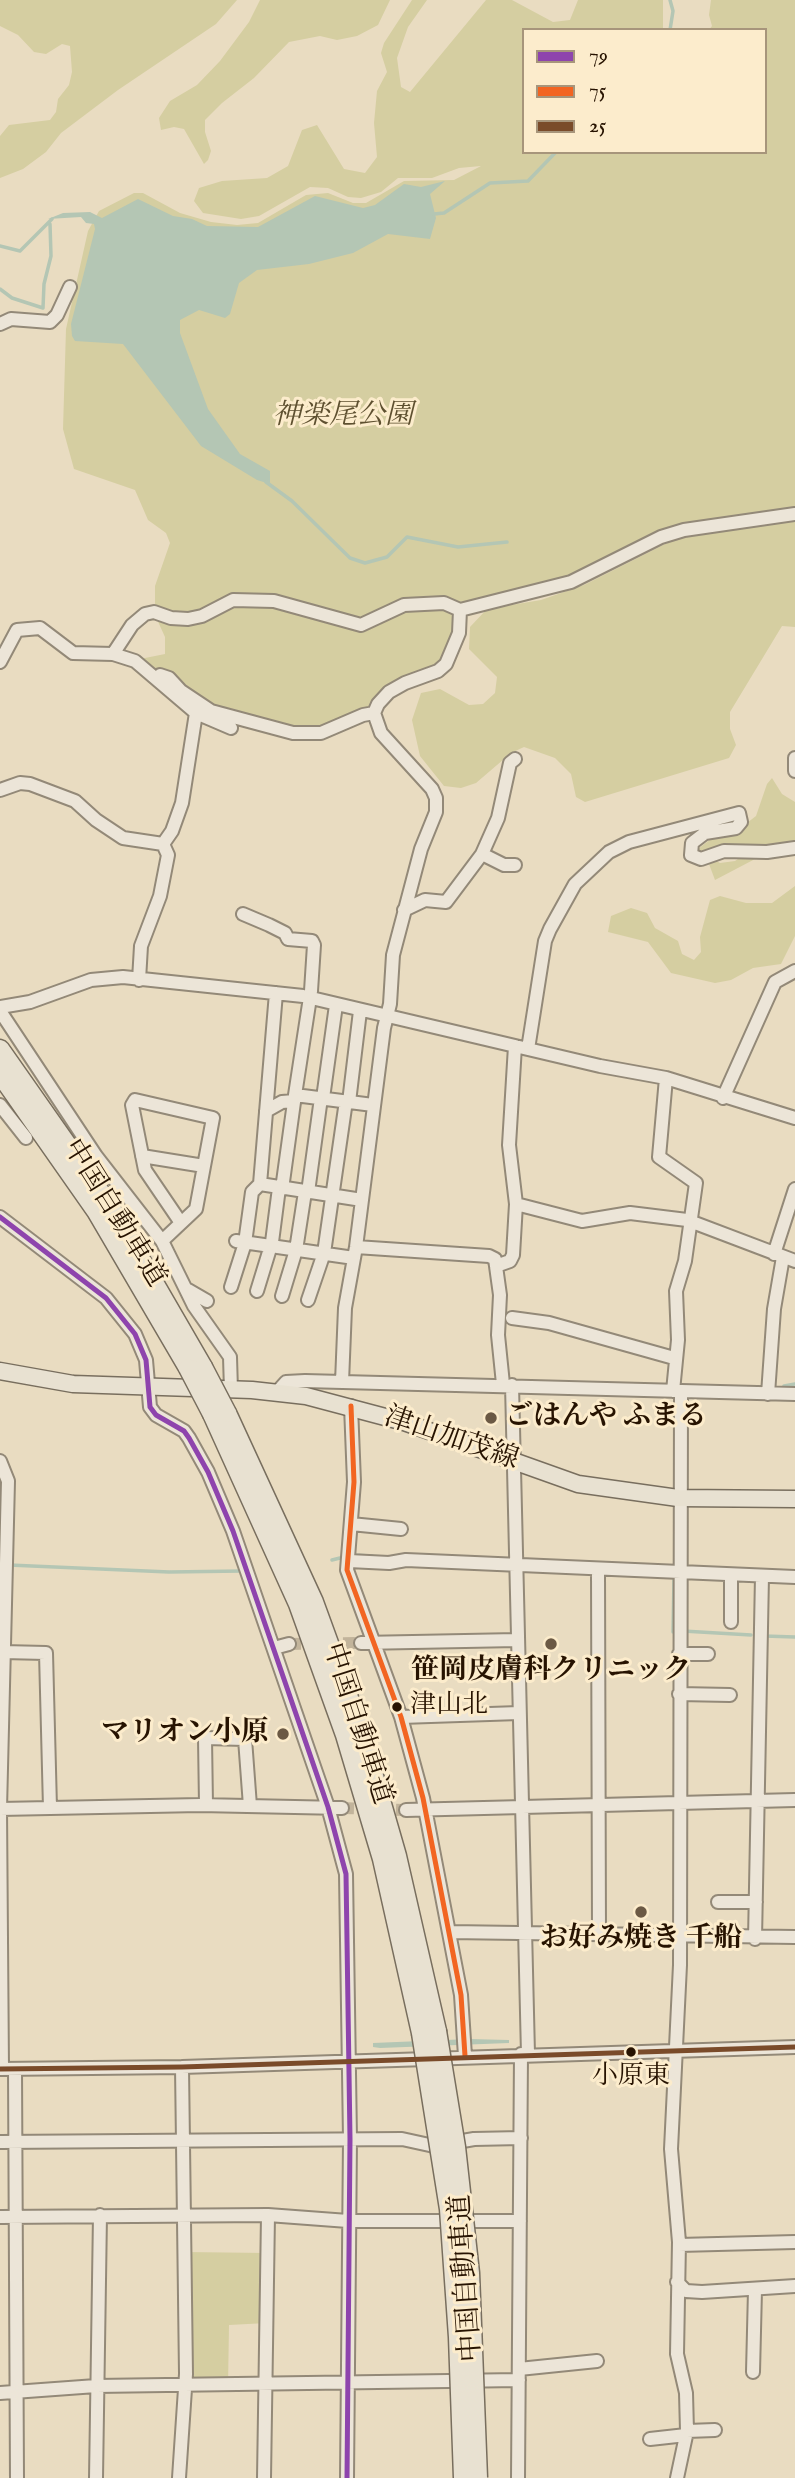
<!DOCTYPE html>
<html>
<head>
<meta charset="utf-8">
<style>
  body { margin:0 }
  #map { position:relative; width:795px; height:2478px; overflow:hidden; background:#e9dcc1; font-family:"IM FELL English",serif }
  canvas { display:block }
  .legend { position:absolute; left:522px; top:28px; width:245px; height:126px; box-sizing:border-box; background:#fceccc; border:2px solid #a7957b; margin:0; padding:9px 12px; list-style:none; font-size:21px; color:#271301 }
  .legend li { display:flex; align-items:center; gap:14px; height:35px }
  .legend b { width:35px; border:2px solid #a7957b }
</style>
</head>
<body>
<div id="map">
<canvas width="795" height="2478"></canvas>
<ul class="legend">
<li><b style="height:9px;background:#8e44ad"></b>79</li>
<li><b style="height:9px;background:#f26522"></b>75</li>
<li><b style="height:9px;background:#7a4b2a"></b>25</li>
</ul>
</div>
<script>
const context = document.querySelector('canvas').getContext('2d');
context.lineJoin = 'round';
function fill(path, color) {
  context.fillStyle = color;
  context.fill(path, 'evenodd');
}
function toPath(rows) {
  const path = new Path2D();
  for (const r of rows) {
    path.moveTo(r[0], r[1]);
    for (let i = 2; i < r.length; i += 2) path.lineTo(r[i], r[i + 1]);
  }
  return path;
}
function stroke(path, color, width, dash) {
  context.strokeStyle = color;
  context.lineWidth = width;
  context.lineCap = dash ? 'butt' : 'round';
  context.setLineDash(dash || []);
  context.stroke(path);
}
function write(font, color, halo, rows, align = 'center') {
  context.font = font + ' "IM FELL English","Noto Serif JP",serif';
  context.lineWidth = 6;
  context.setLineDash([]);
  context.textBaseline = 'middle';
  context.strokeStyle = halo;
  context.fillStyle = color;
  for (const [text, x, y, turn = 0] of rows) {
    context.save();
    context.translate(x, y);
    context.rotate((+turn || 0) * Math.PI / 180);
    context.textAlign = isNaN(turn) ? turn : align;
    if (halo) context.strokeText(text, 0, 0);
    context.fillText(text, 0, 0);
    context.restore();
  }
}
const green = toPath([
  [0,0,237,0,216,24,118,90,61,133,46,152,23,169,0,178,0,136,9,125,50,120,56,112,58,99,69,85,72,72,70,46,62,44,46,54,34,52,18,35,0,26],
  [260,0,390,0,378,25,357,36,337,40,320,36,289,42,254,78,222,103,205,120,205,132,211,151,208,160,204,164,184,129,174,127,161,130,159,118,170,101,197,85,220,61,249,22],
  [412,0,427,0,408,27,397,58,401,87,410,92,486,0,512,0,553,22,570,20,578,0,663,0,663,30,524,30,524,152,765,152,765,30,709,30,712,26,709,15,711,0,795,0,795,627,782,626,730,712,730,729,736,745,729,758,585,802,576,797,571,774,555,758,524,747,511,753,476,783,461,788,444,786,420,756,412,720,421,693,440,689,469,705,483,704,495,693,497,677,469,649,470,627,487,609,541,600,584,585,681,536,682,524,666,529,588,572,475,601,457,602,452,610,456,617,456,627,445,659,368,707,322,728,299,729,222,713,140,659,165,654,165,637,155,615,155,586,170,543,166,533,148,520,135,490,74,469,63,429,66,329,88,231,99,211,134,193,143,193,180,213,211,222,237,225,258,223,306,195,328,193,353,203,366,203,404,181,454,180,481,166,459,168,432,178,398,178,381,192,361,198,348,197,328,188,310,187,259,216,241,219,203,213,194,201,199,188,222,181,267,178,288,166,302,130,317,125,344,169,365,173,377,157,374,123,377,91,387,72,381,53,384,43],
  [772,778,782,794,795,802,795,853,755,859,715,880,709,864,715,860,720,863,735,861,745,854,701,853,698,849,712,838,743,826,756,816,767,784],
  [795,886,795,936,781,964,753,968,731,980,715,983,671,973,648,942,608,932,611,916,631,908,647,913,655,928,678,941,682,954,694,960,701,952,700,937,710,900,720,896,746,903,772,903],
  [183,2252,268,2253,267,2323,229,2325,228,2386,184,2386]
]);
const water = toPath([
  [445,181,430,194,436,218,430,239,388,234,353,253,309,264,257,270,239,283,230,314,225,318,199,310,180,320,180,333,208,409,240,454,270,471,270,484,257,480,201,446,123,344,75,341,72,336,71,324,95,229,94,224,86,223,81,217,48,219,63,213,90,212,102,218,138,199,173,216,192,219,207,226,258,227,315,196,363,208,375,205,404,184,421,187],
  [469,2039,509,2040,509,2043,380,2048,373,2047,373,2043]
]);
const stream = toPath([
  [670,0,673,11,670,30],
  [434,214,444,213,490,183,528,181,556,152],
  [0,246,20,251,52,219],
  [0,289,12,298,43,308,44,284,51,256,50,224],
  [266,482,292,501,350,558,365,563,387,557,407,537,458,547,507,542],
  [784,1386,795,1384],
  [352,1555,372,1556],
  [332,1560,344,1557],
  [9,1565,169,1572,242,1571],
  [683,1631,751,1635],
  [673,1632,674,1579],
  [764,1636,795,1637]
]);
const minorTunnel = toPath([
  [289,1644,361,1643],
  [342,1808,406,1810]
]);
const minor = toPath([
  [0,324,11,319,50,322,57,315,70,287],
  [460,610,571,582,661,537,684,530,795,514],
  [113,654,132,625,145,614,154,612,171,618,188,619,202,616,233,600,274,601,361,625,404,605,444,603,460,610],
  [0,662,17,630,40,628,73,653,113,654,135,661,196,713,231,728],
  [160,675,169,678,181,691,211,711,293,733,321,733,363,715,374,713],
  [795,758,795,771],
  [0,790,20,783,30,784,75,801,96,820,123,838,163,844,172,831,182,803,196,713],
  [482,854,504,865,515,865],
  [404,910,425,900,446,902,482,854,498,818,510,763,515,759],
  [243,914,269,925,285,933,288,939,312,941,314,945,311,991,295,1095],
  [139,980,141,946,160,896,168,855,163,844],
  [276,993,260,1184,362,1200],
  [0,1007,30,1002,91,980,123,977,303,996,600,1066,666,1078,795,1118],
  [0,1011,96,1156,162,1241,194,1306,230,1357,231,1390],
  [515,1046,509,1145,516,1204],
  [528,1049,545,941,550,929,575,884,609,852,629,842,739,813,741,822,736,828,705,833,692,843,691,855,701,859,724,851,767,852,795,848],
  [666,1078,659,1157,696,1183,685,1261,676,1291,678,1340,673,1391],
  [323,1098,336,1005],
  [723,1098,775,982,795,971],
  [349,1102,360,1011],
  [0,1105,26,1138],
  [266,1111,282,1102,294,1101],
  [142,1156,204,1166],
  [282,1189,295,1095,373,1105],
  [308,1192,321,1098],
  [0,1217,106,1298,135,1334,146,1360,150,1407,156,1415,184,1431,189,1438,208,1472,233,1531,328,1807,346,1874,350,2139,347,2478],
  [162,1241,196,1209,213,1118,135,1100,132,1105,145,1170,181,1223],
  [236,1241,354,1258],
  [356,1247,489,1256,495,1259,500,1295,498,1335,503,1384],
  [774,1254,795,1189],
  [496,1266,510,1261,513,1255,516,1204,582,1221,630,1213,687,1220,795,1261],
  [231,1287,245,1243,252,1192,260,1184],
  [188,1290,207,1301],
  [257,1291,272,1242,279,1188],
  [282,1296,296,1250,305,1192],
  [308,1300,324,1253,346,1101],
  [512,1318,549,1323,674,1358],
  [342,1382,345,1308,356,1247,384,1028,390,1004,393,955,421,849,436,812,436,798,432,789,381,733,374,713,378,704,389,692,405,683,438,671,446,664,459,633,460,610],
  [512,1385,528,2054],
  [277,1392,286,1382,305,1381,795,1394],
  [768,1394,774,1309,783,1257],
  [351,1406,354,1482,347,1570,401,1717,423,1798,461,1995,465,2056],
  [0,1461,8,1481,0,1809,2,2069],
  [351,1524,401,1529],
  [349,1561,389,1563,406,1560,795,1577],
  [598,1570,599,1935],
  [731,1622,731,1575],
  [361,1643,517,1640],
  [274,1648,289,1644],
  [3,1652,46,1653,50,1808],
  [679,1654,708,1654],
  [679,1694,730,1695],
  [401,1717,519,1713],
  [206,1805,205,1738,245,1739,250,1806],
  [0,1809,200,1805,342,1808],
  [406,1810,795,1800],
  [718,1902,756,1902],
  [450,1932,795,1937],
  [755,1939,762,1576],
  [0,2069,182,2067,795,2047],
  [15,2069,17,2478],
  [0,2142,402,2139,434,2146,474,2139,521,2138],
  [0,2217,268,2215,348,2221,520,2221],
  [679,2245,795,2242],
  [677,2282,686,2291,702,2292,795,2286],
  [519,2369,597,2361],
  [753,2372,755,2290],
  [0,2393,96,2386,519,2380],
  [687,2431,715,2430],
  [650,2439,686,2435],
  [96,2478,100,2215],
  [179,2478,186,2374,182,2067],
  [264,2478,268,2215],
  [518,2478,521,2054],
  [677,2478,687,2431,686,2393,677,2354,679,2242,671,2149,680,1965,681,1391]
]);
const major = toPath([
  [0,1371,73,1384,252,1390,306,1396,404,1422,578,1484,678,1498,795,1499]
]);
const highway = toPath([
  [0,1049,108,1203,203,1367],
  [0,1074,96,1211,188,1368],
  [227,1413,314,1602,361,1731,397,1856,437,2031],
  [212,1414,298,1604,345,1735,382,1859,421,2033]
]);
const highwayBridge = toPath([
  [203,1367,227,1413],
  [188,1368,212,1414],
  [437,2031,456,2147,470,2273,478,2478],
  [421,2033,449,2209,458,2337,463,2478]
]);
const bus1 = toPath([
  [0,1217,106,1298,135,1334,146,1360,150,1407,156,1415,184,1431,189,1438,208,1472,233,1531,328,1807,346,1874,350,2139,347,2478]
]);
const bus2 = toPath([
  [351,1406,354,1482,347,1570,401,1717,423,1798,461,1995,465,2056]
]);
const bus3 = toPath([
  [0,2069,182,2067,795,2047]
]);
const markers = [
  [491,1418,7,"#6b5944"],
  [551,1644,7,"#6b5944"],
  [397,1707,6,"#271301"],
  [283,1734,7,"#6b5944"],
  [641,1912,7,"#6b5944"],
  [631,2052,6,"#271301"]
];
const busNames = [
  ["津山北",410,1707],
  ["小原東",631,2078,"center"]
];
const parkNames = [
  ["神楽尾公園",343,417]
];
const streetNames = [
  ["中国自動車道",113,1214,58],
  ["津山加茂線",451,1440,19],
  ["中国自動車道",356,1724,72],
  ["中国自動車道",468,2278,-94]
];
const poiNames = [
  ["ごはんや ふまる",505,1418,"left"],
  ["笹岡皮膚科クリニック",551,1672],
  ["マリオン小原",269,1734,"right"],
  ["お好み焼き 千船",641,1940]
];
fill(green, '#d5cea1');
fill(water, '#b4c6b4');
stroke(stream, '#b4c6b4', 3.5);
stroke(minorTunnel, '#c2b49b', 12, [12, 6]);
stroke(minor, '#938978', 16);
stroke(major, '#786e5e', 19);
stroke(highway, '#786e5e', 21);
stroke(minor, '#ece5d8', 12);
stroke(major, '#e8e1d1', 16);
stroke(highway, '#e8e1d1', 18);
stroke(highwayBridge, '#786e5e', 21, []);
stroke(highwayBridge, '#e8e1d1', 18);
stroke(bus1, '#8e44ad', 5);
stroke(bus2, '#f26522', 5);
stroke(bus3, '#7a4b2a', 5);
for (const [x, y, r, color] of markers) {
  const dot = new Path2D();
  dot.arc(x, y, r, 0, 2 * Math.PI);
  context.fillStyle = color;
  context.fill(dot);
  stroke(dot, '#fceccc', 2.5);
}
write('26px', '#271301', '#fceccc', busNames, 'left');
write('italic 28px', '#5e5030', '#fceccc', parkNames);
write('28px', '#271301', '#fceccc', streetNames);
write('bold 28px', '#271301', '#fceccc', poiNames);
</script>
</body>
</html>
